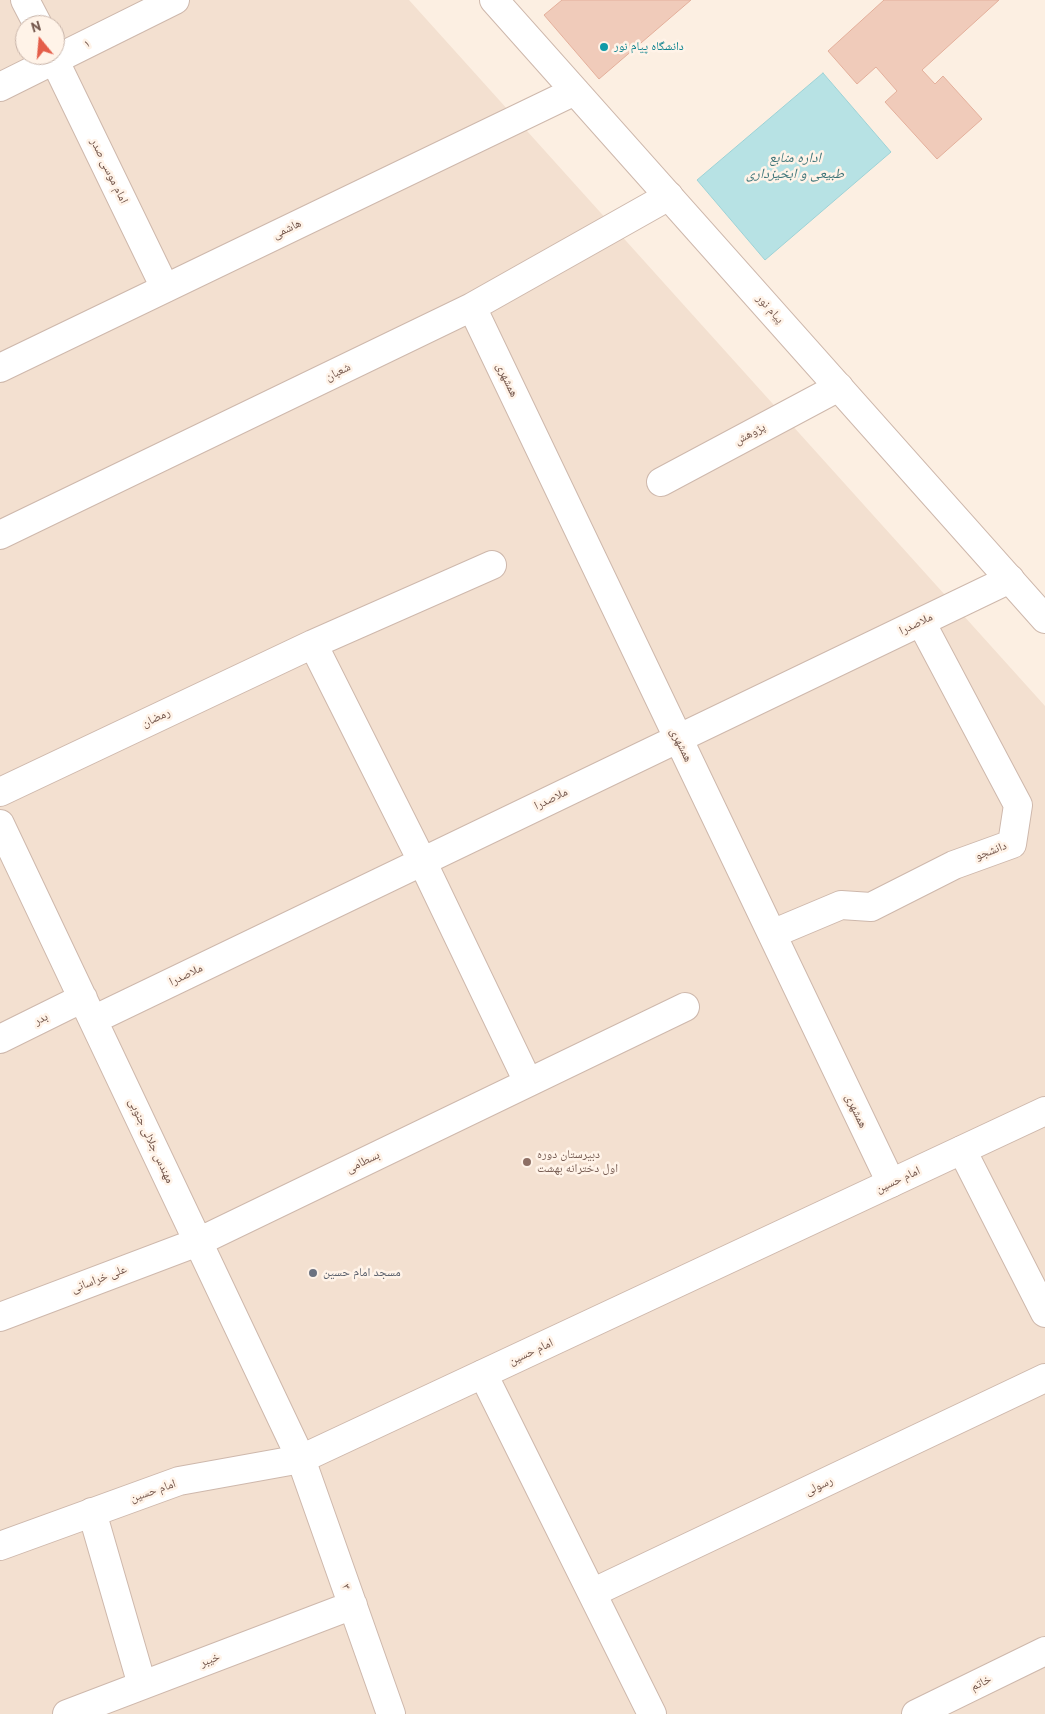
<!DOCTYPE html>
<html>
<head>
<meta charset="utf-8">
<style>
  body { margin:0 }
  #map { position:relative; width:1045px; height:1714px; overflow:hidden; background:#fcefe2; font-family:"PT Sans",sans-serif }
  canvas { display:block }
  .north { position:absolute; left:15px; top:15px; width:50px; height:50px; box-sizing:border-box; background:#fff3e8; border:1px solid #c7b3a8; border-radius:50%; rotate:343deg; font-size:14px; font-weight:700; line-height:20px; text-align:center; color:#725449 }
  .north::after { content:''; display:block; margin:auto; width:18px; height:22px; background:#e45d49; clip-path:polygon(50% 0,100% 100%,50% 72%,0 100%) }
</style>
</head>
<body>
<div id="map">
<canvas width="1045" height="1714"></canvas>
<div class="north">N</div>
</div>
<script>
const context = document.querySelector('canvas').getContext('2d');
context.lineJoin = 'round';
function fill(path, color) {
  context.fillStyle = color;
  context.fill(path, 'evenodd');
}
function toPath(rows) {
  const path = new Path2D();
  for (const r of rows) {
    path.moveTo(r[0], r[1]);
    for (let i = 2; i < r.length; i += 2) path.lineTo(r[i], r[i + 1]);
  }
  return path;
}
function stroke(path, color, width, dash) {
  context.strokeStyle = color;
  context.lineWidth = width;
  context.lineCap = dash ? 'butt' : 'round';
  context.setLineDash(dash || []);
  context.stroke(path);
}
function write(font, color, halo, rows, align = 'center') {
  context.font = font + ' "PT Sans","Noto Naskh Arabic",sans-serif';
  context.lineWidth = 5;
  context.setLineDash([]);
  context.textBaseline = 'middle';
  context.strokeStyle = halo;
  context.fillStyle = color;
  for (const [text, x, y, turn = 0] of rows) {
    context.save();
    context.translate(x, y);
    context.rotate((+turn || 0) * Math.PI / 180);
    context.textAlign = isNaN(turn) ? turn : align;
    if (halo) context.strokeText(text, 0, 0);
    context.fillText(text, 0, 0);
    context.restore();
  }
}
const residential = toPath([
  [0,0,409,0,1045,706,1045,1714,0,1714],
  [25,25,55,25,55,55,25,55]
]);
const water = toPath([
  [823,73,891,152,765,260,697,180,823,73]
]);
const building = toPath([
  [562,0,691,0,599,79,544,15,562,0],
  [884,0,999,0,922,70,935,84,943,76,982,119,937,159,885,102,897,91,876,67,857,84,828,51,884,0]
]);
const minor = toPath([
  [25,0,38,25],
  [52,55,165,288],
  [0,87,175,0],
  [472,307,891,1183],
  [661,482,839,387],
  [0,535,472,307,669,196],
  [313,644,422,861,528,1082],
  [0,792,313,644,492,565],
  [0,824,301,1459,391,1714],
  [772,934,841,905,871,907,954,865,1012,844,1018,805,921,622],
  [93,1020,1010,579],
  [0,1039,83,998],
  [962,1150,1045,1313],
  [0,1317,198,1242,685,1007],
  [483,1374,652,1714],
  [92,1512,142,1685],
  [592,1593,1045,1378],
  [67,1714,353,1605],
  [916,1714,1045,1651]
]);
const tertiary = toPath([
  [494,0,1045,619],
  [0,368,575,91],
  [0,1546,179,1481,301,1459,1045,1111]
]);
const markers = [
  [604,47,5,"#0f9aa8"],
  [527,1162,5,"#8d6e63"],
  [313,1273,5,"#6b7280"]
];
const streetNames = [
  ["۱",87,44,-27],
  ["امام موسی صدر",109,171,64],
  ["هاشمی",287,229,-26],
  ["پیام نور",770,309,48],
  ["شعبان",338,372,-26],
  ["همشهری",507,380,65],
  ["پژوهش",750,434,-28],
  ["ملاصدرا",916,624,-26],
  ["رمضان",156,718,-25],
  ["همشهری",681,745,64],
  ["ملاصدرا",551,799,-26],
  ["دانشجو",991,851,-21],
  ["ملاصدرا",186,975,-26],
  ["بدر",41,1019,-26],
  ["همشهری",856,1111,65],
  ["مهندس جلالی جنوبی",151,1141,65],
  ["بسطامی",363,1162,-26],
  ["امام حسین",898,1180,-25],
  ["علی خراسانی",99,1279,-21],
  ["امام حسین",531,1352,-25],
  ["رسولی",819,1486,-25],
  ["امام حسین",153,1491,-19],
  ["۳",346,1587,71],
  ["خیبر",210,1660,-21],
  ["خاتم",981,1683,-26]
];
const cultureNames = [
  ["دانشگاه پیام نور",614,47]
];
const educationNames = [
  ["دبیرستان دوره",537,1155],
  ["اول دخترانه بهشت",537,1169]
];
const worshipNames = [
  ["مسجد امام حسین",323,1273]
];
const waterNames = [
  ["اداره منابع",795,158],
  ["طبیعی و ابخیزداری",795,174]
];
fill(residential, '#f3e0d0');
fill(water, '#b7e2e4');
stroke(water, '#9dd2d6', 1);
fill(building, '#f0cbba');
stroke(building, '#e3af9b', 1);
stroke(minor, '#ceb8ac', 30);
stroke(tertiary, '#ceb8ac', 30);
stroke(minor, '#fff', 28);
stroke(tertiary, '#fff', 28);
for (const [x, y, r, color] of markers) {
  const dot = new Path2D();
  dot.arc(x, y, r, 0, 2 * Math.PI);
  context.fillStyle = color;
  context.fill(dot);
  stroke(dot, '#fff3e8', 2);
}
write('12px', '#725449', '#fff3e8', streetNames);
write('12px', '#0d838f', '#fff3e8', cultureNames, 'left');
write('12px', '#785e54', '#fff3e8', educationNames, 'left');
write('12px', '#5b616d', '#fff3e8', worshipNames, 'left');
write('italic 14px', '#3d7478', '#fff3e8', waterNames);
</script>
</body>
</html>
